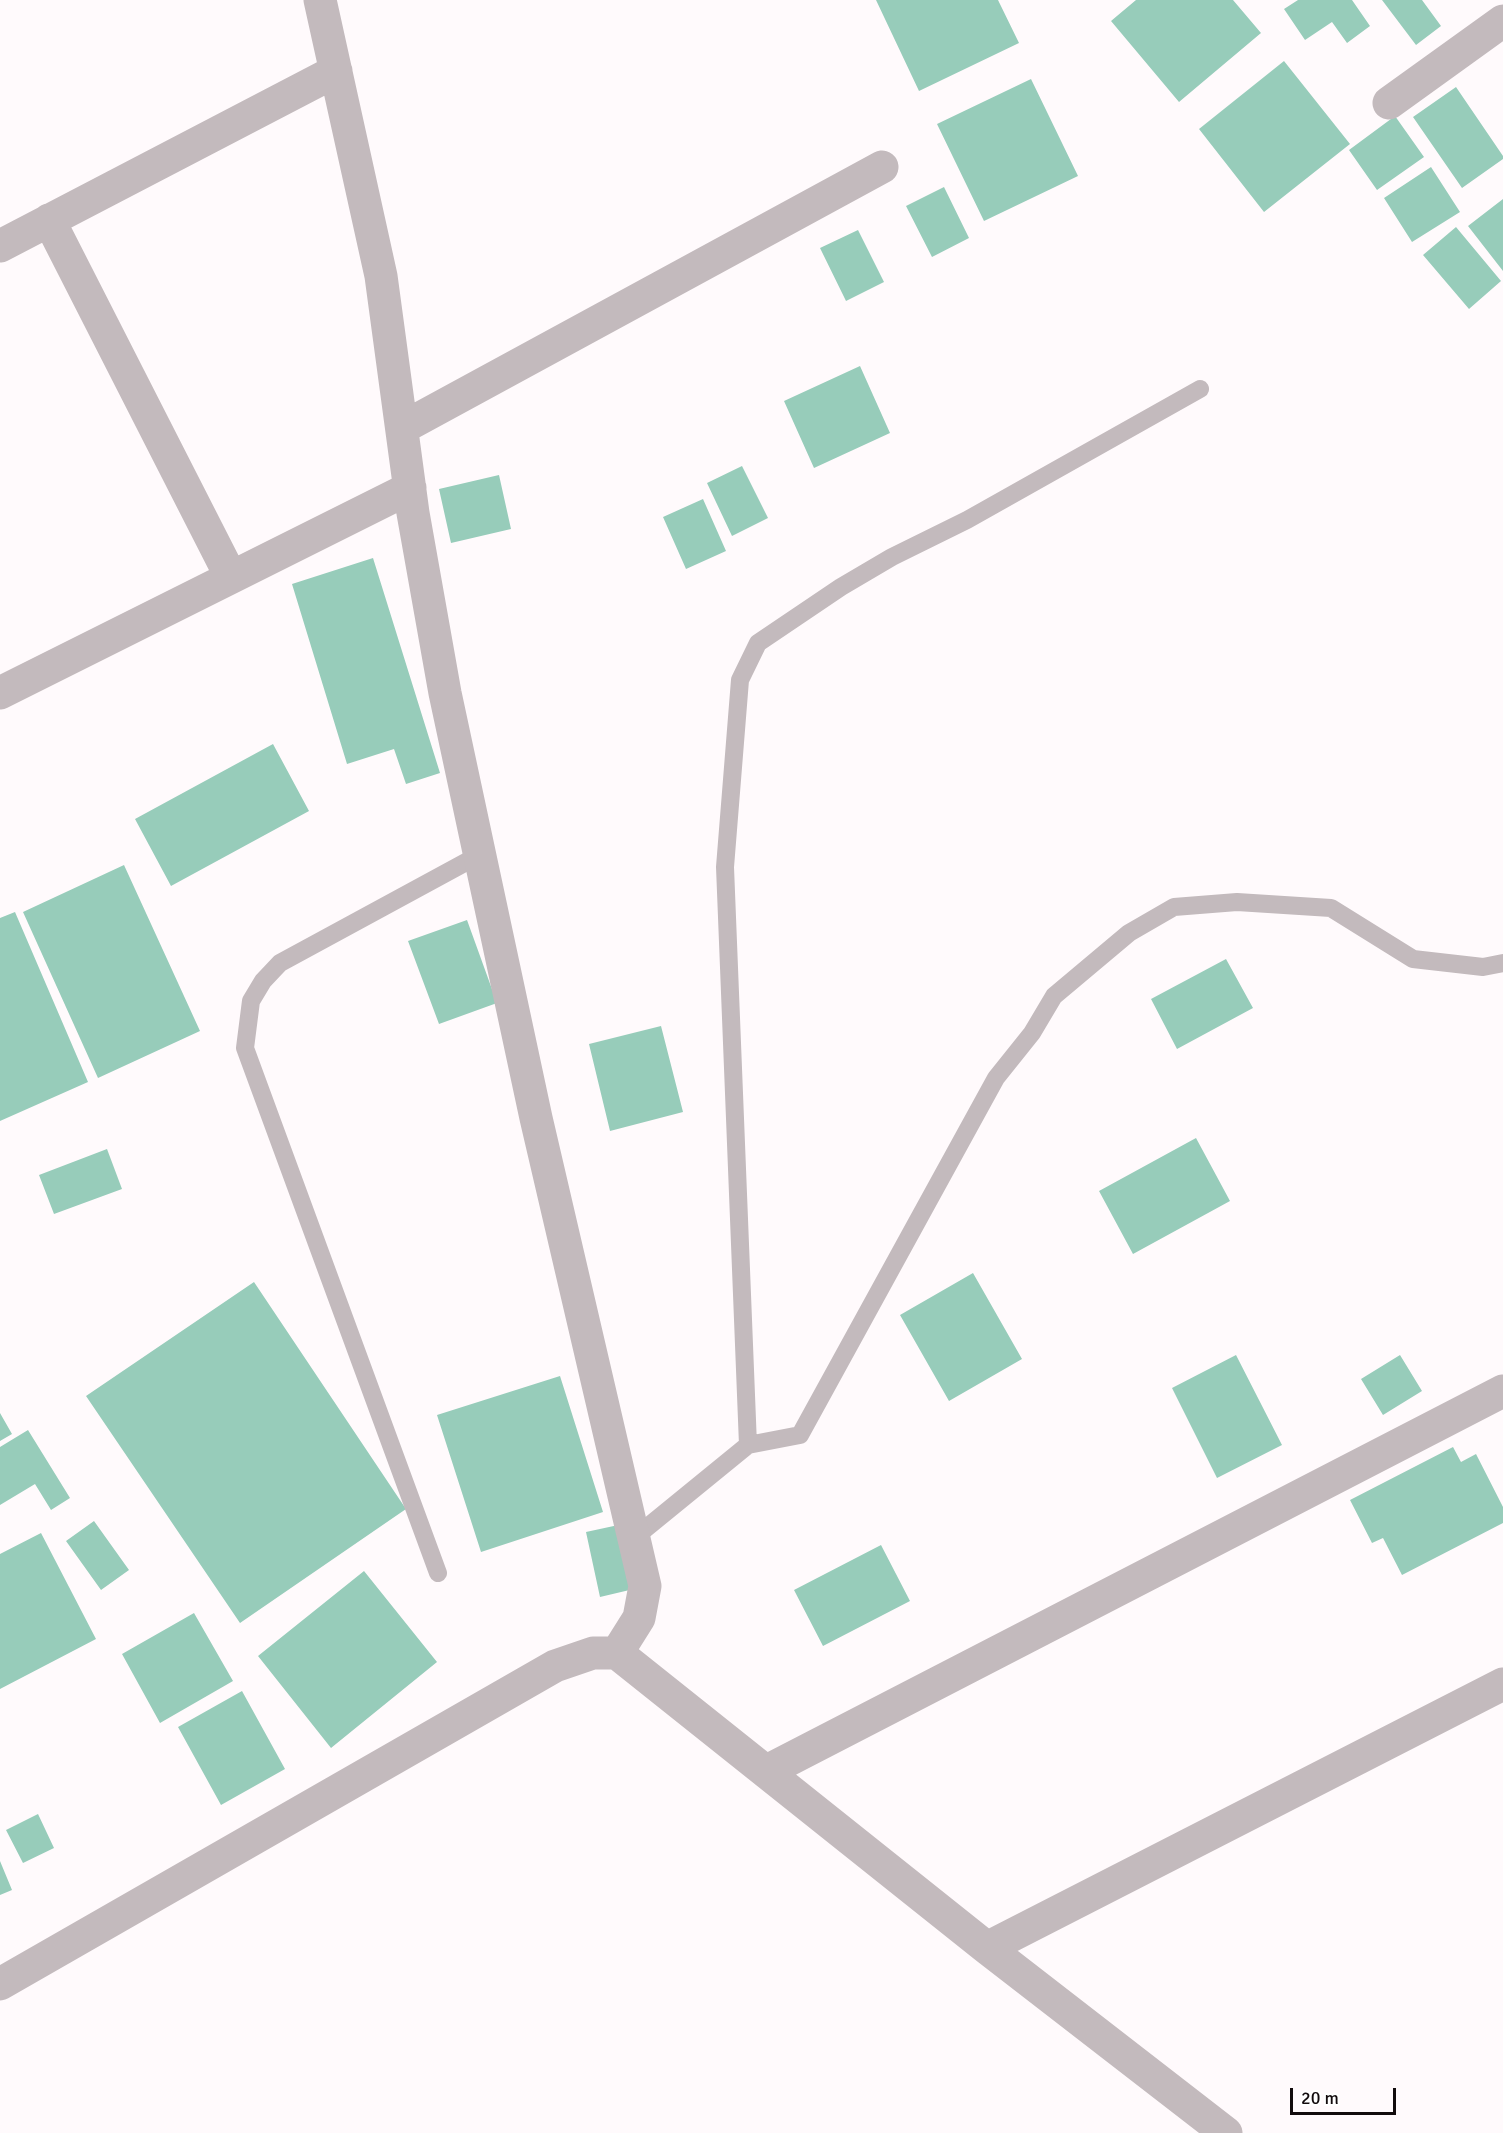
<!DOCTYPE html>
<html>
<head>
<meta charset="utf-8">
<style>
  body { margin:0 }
  #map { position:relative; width:1503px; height:2133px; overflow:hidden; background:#fffafc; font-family:Signika,sans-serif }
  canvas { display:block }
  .scale { position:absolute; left:1290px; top:2088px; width:106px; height:27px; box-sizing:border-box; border:3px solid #120b0d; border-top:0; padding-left:8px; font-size:18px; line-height:21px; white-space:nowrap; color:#120b0d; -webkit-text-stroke:4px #fff; paint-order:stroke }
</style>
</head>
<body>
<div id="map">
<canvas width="1503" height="2133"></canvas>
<div class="scale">20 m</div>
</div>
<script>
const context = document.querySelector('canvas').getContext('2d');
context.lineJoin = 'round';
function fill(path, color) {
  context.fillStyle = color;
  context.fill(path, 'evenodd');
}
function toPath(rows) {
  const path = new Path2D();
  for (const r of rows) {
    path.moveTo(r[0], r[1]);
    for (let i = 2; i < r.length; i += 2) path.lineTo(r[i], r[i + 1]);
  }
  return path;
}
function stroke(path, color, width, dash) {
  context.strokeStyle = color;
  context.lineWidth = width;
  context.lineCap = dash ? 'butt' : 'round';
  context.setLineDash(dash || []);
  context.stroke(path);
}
const building = toPath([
  [876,0,998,0,1019,43,919,91],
  [1136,0,1233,0,1261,33,1179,102,1111,21],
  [1298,0,1352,0,1370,26,1347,43,1332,22,1305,40,1284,9],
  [1382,0,1422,0,1441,26,1416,45],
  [1284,61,1350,144,1264,212,1199,129],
  [1031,79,1078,176,984,221,937,124],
  [1456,87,1503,156,1503,159,1462,188,1413,117],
  [1395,116,1424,157,1377,190,1349,150],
  [1431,167,1460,212,1412,242,1384,198],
  [944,187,969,238,932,257,906,206],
  [1503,199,1503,271,1468,226],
  [1456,227,1501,281,1469,309,1423,255],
  [858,230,884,282,846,301,820,248],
  [860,366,890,433,814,468,784,401],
  [742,466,768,518,732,536,707,483],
  [499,475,511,529,451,543,439,489],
  [703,499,726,551,686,569,663,517],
  [373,558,440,773,406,784,394,749,347,764,292,584],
  [273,744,309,811,171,886,135,819],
  [124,865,200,1031,98,1078,23,912],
  [15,912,88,1082,0,1121,0,918],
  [467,920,497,1003,439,1024,408,941],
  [1226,959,1253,1008,1177,1049,1151,999],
  [661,1026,683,1112,610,1131,589,1044],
  [1196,1138,1230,1201,1133,1254,1099,1191],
  [107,1149,122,1189,54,1214,39,1175],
  [973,1273,1022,1359,949,1401,900,1315],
  [254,1282,406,1509,240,1623,86,1396],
  [1236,1355,1282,1445,1217,1478,1172,1388],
  [1400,1355,1422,1391,1383,1415,1361,1379],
  [560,1376,603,1512,481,1552,437,1415],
  [0,1413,12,1434,0,1441],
  [28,1430,70,1498,51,1510,35,1484,0,1505,0,1447],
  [1453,1447,1461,1462,1476,1454,1503,1507,1503,1523,1402,1575,1383,1538,1372,1543,1350,1500],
  [94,1521,129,1570,101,1590,66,1541],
  [623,1524,638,1588,600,1597,586,1532],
  [41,1533,96,1639,0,1689,0,1554],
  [881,1545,910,1601,823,1646,794,1590],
  [364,1571,437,1662,331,1748,258,1656],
  [194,1613,233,1681,160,1723,122,1654],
  [242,1691,285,1769,221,1805,178,1727],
  [38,1814,54,1848,23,1863,6,1830],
  [0,1861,12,1890,0,1895]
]);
const lane = toPath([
  [748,1445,725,867,740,680,758,643,841,587,892,557,967,520,1200,389],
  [634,1538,748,1445,800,1435,996,1078,1032,1033,1054,996,1129,933,1174,907,1237,902,1331,908,1413,959,1483,967,1503,963],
  [438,1573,245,1048,251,1001,263,981,280,963,479,855]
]);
const street = toPath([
  [320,0,381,276,413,513,445,693,536,1118,645,1586,639,1618,617,1653],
  [1389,103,1503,21],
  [49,220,231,577],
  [0,246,336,71],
  [402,428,882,167],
  [0,693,410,488],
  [767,1771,1503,1391],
  [987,1948,1503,1684],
  [0,1984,555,1666,593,1653,617,1653,987,1948,1226,2133]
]);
fill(building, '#97ccba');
stroke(lane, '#c3babd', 18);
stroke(street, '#c3babd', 33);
</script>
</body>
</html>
